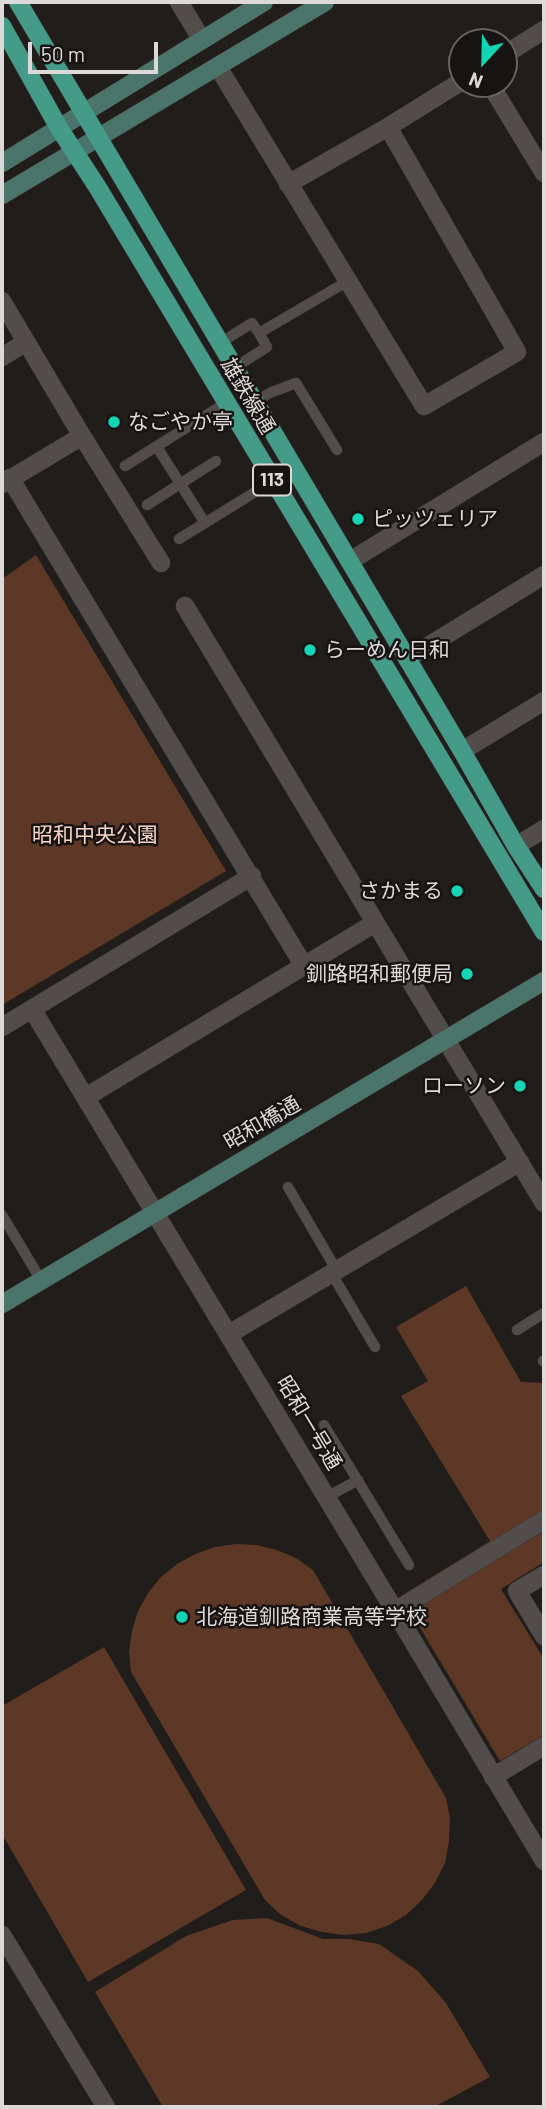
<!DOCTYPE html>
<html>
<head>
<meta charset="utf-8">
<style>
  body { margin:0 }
  #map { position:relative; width:546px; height:2109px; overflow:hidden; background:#211d1b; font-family:Barlow,sans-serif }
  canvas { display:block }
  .frame { position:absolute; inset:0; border:4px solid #dcd9d8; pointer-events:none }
  .north { position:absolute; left:448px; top:28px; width:70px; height:70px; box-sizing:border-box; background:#171312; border:2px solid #666261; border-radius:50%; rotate:202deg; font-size:19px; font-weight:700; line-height:28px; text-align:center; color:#dcd9d8 }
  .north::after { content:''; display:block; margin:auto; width:24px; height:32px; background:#11d5b4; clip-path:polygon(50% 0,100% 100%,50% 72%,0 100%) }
  .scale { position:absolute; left:28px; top:42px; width:130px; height:32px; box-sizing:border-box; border:4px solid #dcd9d8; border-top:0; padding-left:9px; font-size:21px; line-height:24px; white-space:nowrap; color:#dcd9d8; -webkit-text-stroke:5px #171312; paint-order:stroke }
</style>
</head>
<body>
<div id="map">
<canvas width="546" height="2109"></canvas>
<div class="frame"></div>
<div class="north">N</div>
<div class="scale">50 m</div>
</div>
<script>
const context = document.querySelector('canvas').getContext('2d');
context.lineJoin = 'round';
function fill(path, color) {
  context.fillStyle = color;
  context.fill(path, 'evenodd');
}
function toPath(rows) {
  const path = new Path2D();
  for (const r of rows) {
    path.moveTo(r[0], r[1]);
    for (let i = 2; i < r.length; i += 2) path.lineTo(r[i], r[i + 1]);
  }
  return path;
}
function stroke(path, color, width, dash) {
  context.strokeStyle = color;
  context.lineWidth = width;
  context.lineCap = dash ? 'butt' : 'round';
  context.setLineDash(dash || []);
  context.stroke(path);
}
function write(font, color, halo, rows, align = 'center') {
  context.font = font + ' Barlow,"Noto Sans JP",sans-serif';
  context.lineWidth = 5;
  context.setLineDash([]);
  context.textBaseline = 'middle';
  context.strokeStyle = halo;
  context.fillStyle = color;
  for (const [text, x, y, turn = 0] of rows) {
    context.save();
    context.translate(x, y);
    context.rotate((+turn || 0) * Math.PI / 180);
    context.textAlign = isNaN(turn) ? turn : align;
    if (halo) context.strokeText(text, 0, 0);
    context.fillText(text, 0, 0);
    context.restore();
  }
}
const green = toPath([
  [36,555,226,871,2,1005,2,579],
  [466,1286,521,1382,544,1383,544,1562,501,1589,544,1659,544,1735,500,1761,401,1596,490,1541,401,1396,428,1381,396,1327],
  [236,1544,257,1545,277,1550,296,1558,313,1570,446,1798,450,1819,449,1841,445,1863,435,1883,422,1900,406,1915,387,1926,366,1933,344,1935,322,1932,301,1926,281,1915,265,1900,131,1672,129,1652,132,1631,138,1611,148,1593,161,1577,177,1564,195,1554,215,1547],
  [104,1647,246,1890,88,1982,2,1834,2,1706],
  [267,1918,323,1939,349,1939,379,1944,418,1971,446,2003,490,2077,434,2107,163,2107,95,1992,186,1936,233,1920]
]);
const lane = toPath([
  [220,343,252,323,259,333,348,281],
  [234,368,267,347,259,333],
  [254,402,272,392,296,383,337,450],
  [157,447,205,523],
  [125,466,226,403],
  [147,505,216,461],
  [179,539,273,481],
  [288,1187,337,1271],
  [2,1215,41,1280],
  [332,1274,375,1347],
  [517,1330,544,1313],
  [543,1361,544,1361],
  [324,1425,409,1565],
  [327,1497,358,1480]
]);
const street = toPath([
  [179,2,202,40],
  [504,55,544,30],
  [218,67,424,406,517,352,388,127],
  [490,84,544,173],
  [288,184,388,127,462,81],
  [2,301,82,436,161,563],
  [2,357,26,342],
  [10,478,304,966],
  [2,484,82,436],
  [350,561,544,442],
  [185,606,544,1203],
  [407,659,544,575],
  [462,751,544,701],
  [516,846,544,829],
  [32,1009,395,1611,544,1861],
  [2,1027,252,876],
  [86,1097,375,923],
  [229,1334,520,1162],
  [544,1575,517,1591,544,1636],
  [395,1611,544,1520],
  [493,1777,544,1746],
  [2,1935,106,2107]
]);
const secondary = toPath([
  [2,163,264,2],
  [2,195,325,2],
  [2,1304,544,981]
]);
const primary = toPath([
  [18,2,462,751,516,846,544,889],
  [2,26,59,128,98,188,544,932]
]);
const markers = [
  [114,422,7,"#11d5b4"],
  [358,519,7,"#11d5b4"],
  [310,650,7,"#11d5b4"],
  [457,891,7,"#11d5b4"],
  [467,974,7,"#11d5b4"],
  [520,1086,7,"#11d5b4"],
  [182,1617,7,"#11d5b4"]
];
const shields = [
  [272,480,38]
];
const shieldNames = [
  ["113",272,480]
];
const streetNames = [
  ["雄鉄線通",248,396,59],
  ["昭和橋通",262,1123,-30],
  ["昭和一号通",309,1423,59]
];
const poiNames = [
  ["なごやか亭",128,422],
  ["ピッツェリア",372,519],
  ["らーめん日和",324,650],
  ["さかまる",443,891,"right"],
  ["釧路昭和郵便局",453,974,"right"],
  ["ローソン",506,1086,"right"],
  ["北海道釧路商業高等学校",196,1617]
];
const parkNames = [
  ["昭和中央公園",95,835]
];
fill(green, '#5d3826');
stroke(lane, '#3c3938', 11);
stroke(street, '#3c3938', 19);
stroke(secondary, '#3c3938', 19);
stroke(primary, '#3c3938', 19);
stroke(lane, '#524d4b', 10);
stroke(street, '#524d4b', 18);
stroke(secondary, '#4b746a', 18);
stroke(primary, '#449b88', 18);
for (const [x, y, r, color] of markers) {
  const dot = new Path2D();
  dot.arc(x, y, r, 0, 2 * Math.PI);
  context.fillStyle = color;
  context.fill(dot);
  stroke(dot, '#171312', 2.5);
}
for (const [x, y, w] of shields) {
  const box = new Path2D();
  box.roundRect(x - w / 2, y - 15.5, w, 31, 5);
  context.fillStyle = '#171312';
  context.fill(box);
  stroke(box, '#dcd9d8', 2);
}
write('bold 19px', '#dcd9d8', null, shieldNames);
write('21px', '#dcd9d8', '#171312', streetNames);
write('21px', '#dcd9d8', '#171312', poiNames, 'left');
write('21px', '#f6d3c4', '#171312', parkNames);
</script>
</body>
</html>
